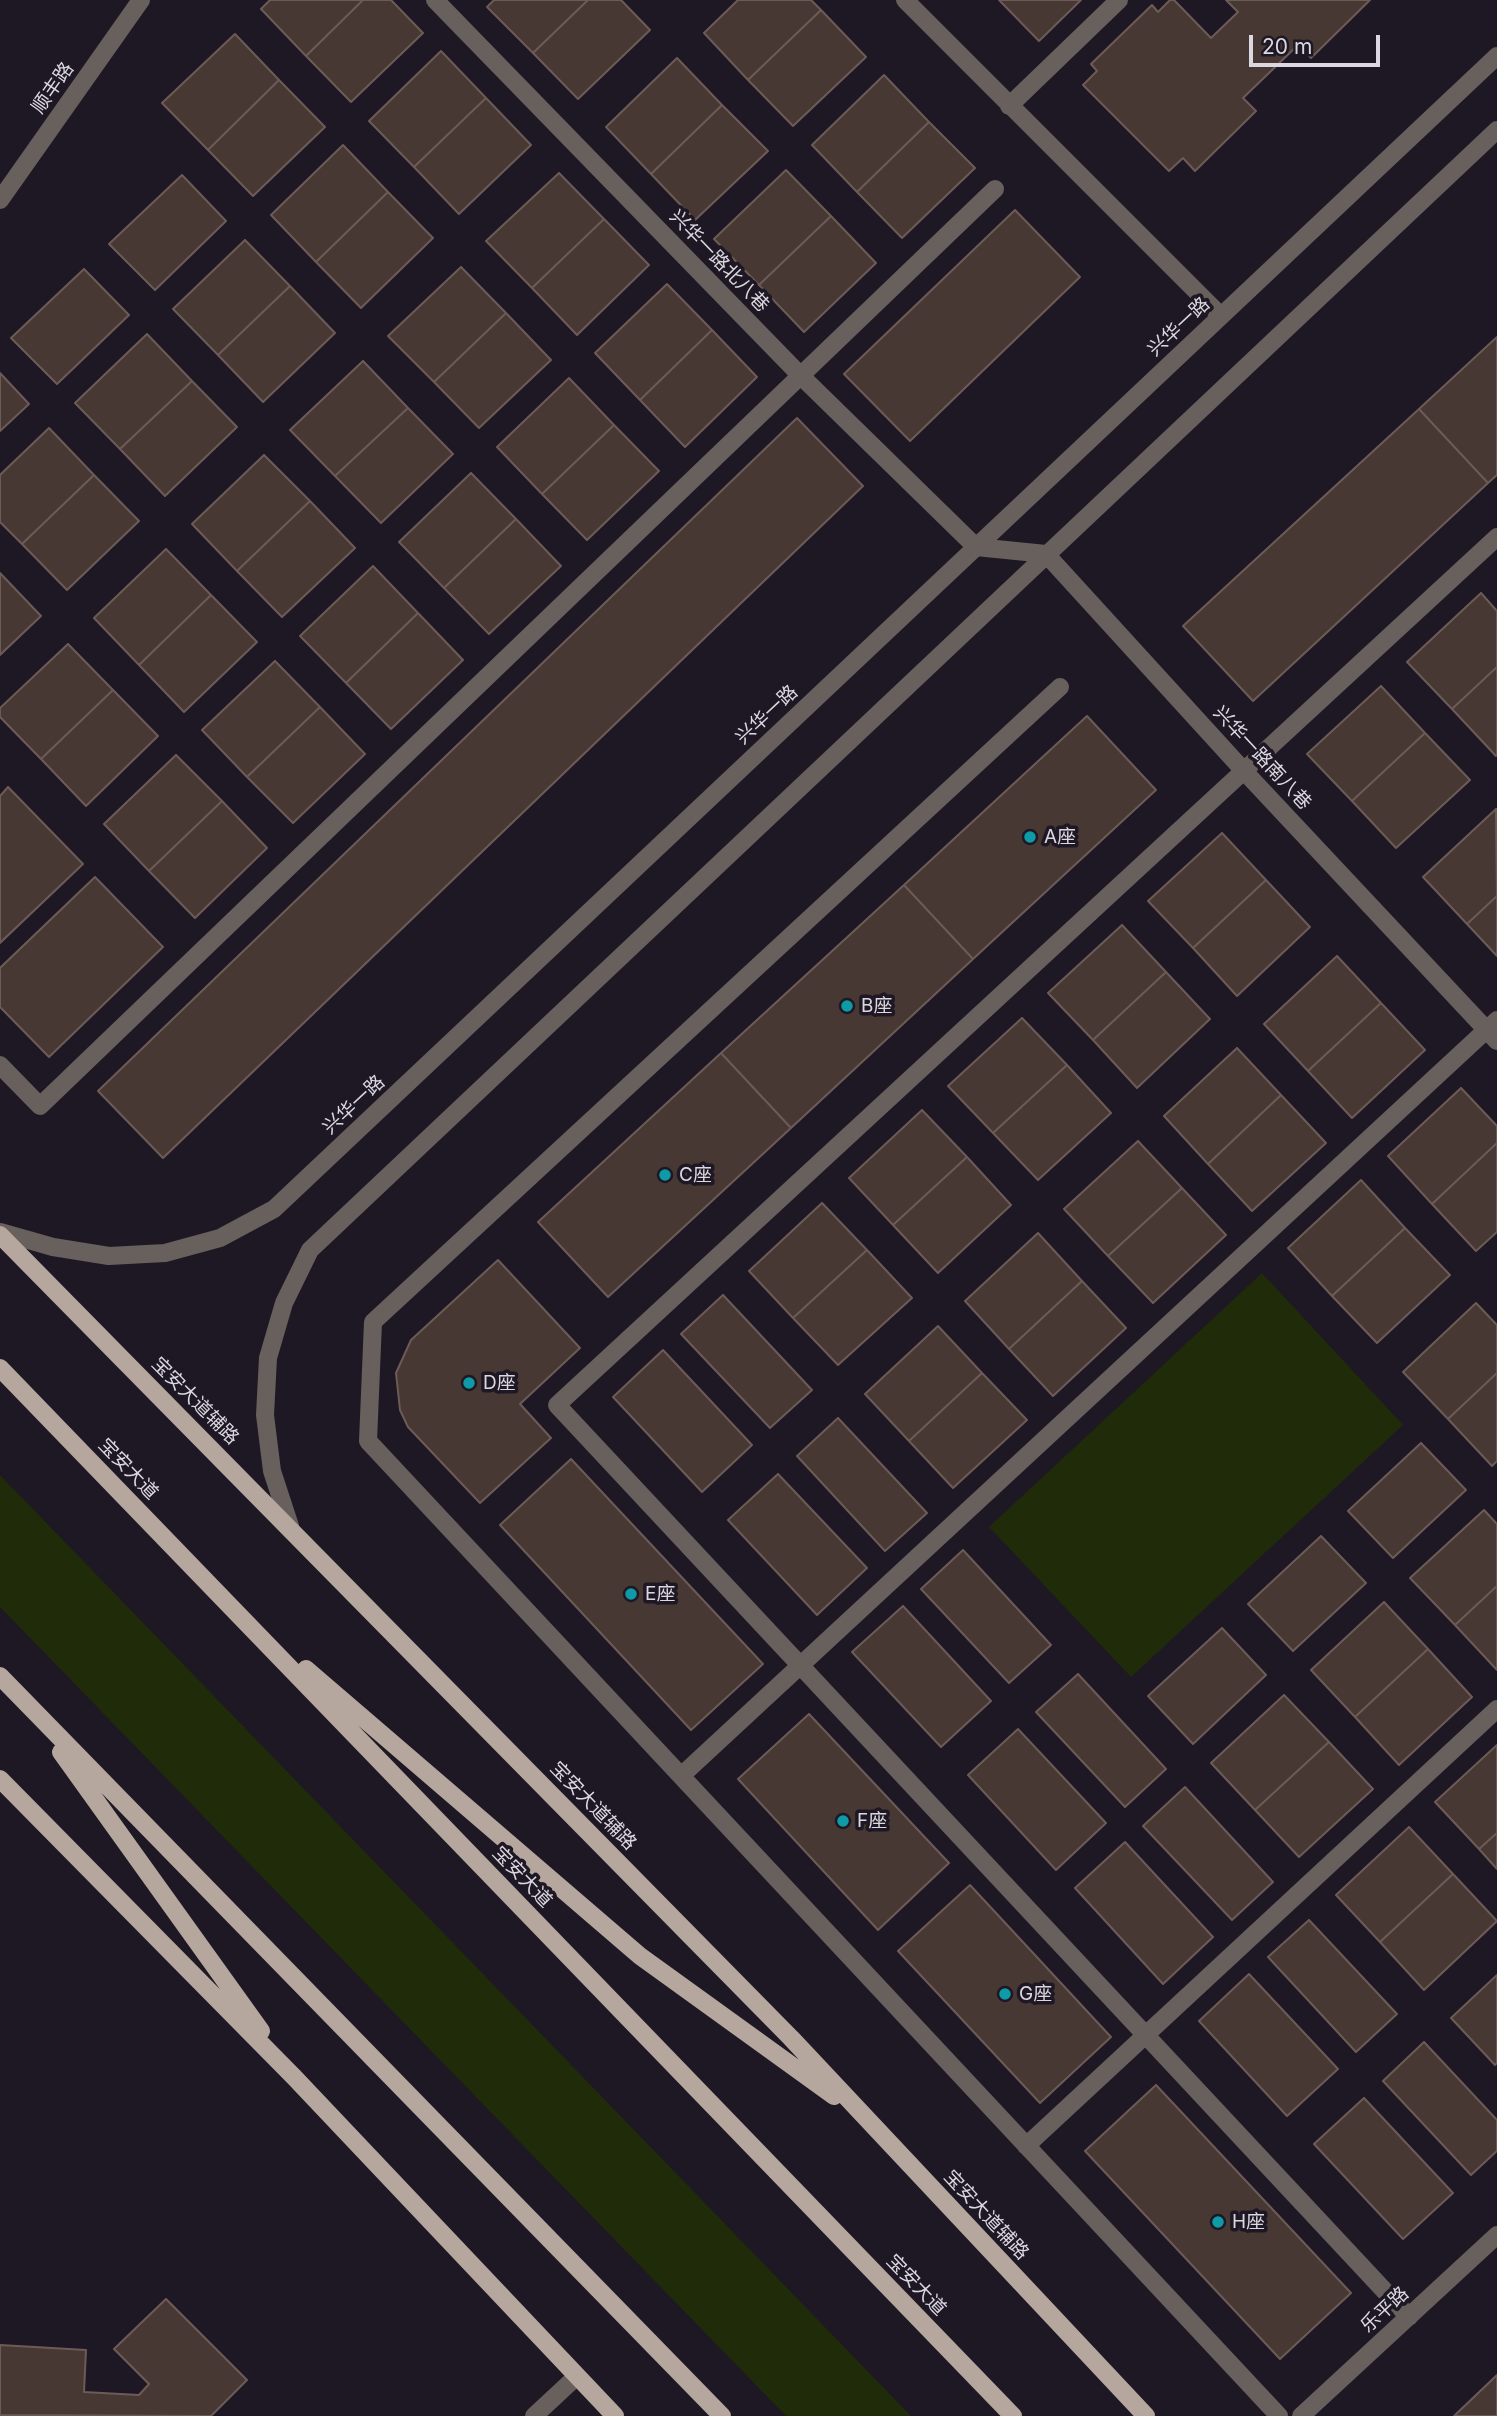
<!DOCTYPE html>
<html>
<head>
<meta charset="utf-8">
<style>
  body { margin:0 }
  #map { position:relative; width:1497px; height:2416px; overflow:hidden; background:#1e1824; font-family:Inter,sans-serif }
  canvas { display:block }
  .scale { position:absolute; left:1249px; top:35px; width:131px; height:32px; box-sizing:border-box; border:4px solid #dcd8e1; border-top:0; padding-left:9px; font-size:21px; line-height:24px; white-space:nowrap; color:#dcd8e1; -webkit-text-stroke:5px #1e1824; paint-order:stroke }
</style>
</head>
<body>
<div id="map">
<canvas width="1497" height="2416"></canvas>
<div class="scale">20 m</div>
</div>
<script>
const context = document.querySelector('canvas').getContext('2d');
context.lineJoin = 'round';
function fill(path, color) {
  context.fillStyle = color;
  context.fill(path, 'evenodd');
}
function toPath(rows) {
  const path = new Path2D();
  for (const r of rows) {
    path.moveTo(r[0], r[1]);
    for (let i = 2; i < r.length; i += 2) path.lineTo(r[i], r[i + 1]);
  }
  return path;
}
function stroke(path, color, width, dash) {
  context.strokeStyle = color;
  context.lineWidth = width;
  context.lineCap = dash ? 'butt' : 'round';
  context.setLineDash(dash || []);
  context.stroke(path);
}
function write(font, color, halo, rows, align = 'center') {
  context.font = font + ' Inter,"Noto Sans SC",sans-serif';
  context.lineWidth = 7;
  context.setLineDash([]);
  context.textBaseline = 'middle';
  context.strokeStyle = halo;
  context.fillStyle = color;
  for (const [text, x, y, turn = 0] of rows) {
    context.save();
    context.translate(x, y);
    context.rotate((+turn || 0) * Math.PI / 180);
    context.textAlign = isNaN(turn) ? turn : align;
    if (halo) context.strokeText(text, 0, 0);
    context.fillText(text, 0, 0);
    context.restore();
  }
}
const green = toPath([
  [1262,1273,1403,1425,1131,1677,989,1527],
  [0,1475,911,2416,786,2416,0,1607]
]);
const building = toPath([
  [270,0,363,0,306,56,261,9,270,0],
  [363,0,391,0,423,33,351,102,306,56,363,0],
  [494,0,588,0,533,53,487,7,494,0],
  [588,0,621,0,650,30,578,99,533,53,588,0],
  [738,0,811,0,821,10,748,80,704,33,738,0],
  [999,0,1081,0,1039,41,999,0],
  [1170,0,1174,0,1211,38,1238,12,1226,0,1370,0,1311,58,1298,45,1243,98,1256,111,1195,171,1183,158,1169,171,1083,85,1097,71,1091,64,1152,5,1158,12,1170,0],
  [821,10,866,57,793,126,748,80,821,10],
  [235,34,279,80,208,150,162,103,235,34],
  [441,51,486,98,414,167,369,121,441,51],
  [677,58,722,105,651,174,606,127,677,58],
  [884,75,929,122,857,192,812,145,884,75],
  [279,80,325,127,253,196,208,150,279,80],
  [486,98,531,145,459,214,414,167,486,98],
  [722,105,768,151,695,220,651,174,722,105],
  [929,122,975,168,902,238,857,192,929,122],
  [343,145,388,192,316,262,271,215,343,145],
  [786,170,831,216,759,285,714,239,786,170],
  [559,173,604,219,532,288,486,241,559,173],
  [182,175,226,221,155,290,109,244,182,175],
  [388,192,433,238,361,308,316,262,388,192],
  [1015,210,1080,277,910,441,844,374,1015,210],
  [831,216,876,263,804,332,759,285,831,216],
  [604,219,649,265,577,335,532,288,604,219],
  [245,240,290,286,218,355,173,309,245,240],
  [461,267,506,313,434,382,388,336,461,267],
  [84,269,129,315,57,384,11,338,84,269],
  [667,284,712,330,640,400,595,353,667,284],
  [290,286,335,333,263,402,218,355,290,286],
  [506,313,551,360,479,428,434,382,506,313],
  [712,330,757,377,685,447,640,400,712,330],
  [147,334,192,381,120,449,75,403,147,334],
  [1497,337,1497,475,1488,483,1419,409,1497,337],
  [363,361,408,408,335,476,290,430,363,361],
  [0,373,29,404,0,431,0,373],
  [569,378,614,425,542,494,497,447,569,378],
  [192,381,237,427,165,496,120,449,192,381],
  [408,408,453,454,381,523,335,476,408,408],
  [1419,409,1488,483,1253,701,1183,626,1419,409],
  [797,418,863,486,163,1158,98,1091,797,418],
  [614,425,659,471,587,540,542,494,614,425],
  [49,428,94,475,22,544,0,522,0,475,49,428],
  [264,455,310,501,237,571,192,524,264,455],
  [471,473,516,519,444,588,399,542,471,473],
  [94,475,139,521,67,590,22,544,94,475],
  [310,501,355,548,282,617,237,571,310,501],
  [516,519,561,566,489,634,444,588,516,519],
  [166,549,211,595,139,665,94,618,166,549],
  [373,566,418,613,346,683,300,636,373,566],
  [0,573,41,616,0,655,0,573],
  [1481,593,1497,611,1497,667,1452,709,1407,662,1481,593],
  [211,595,257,642,184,712,139,665,211,595],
  [418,613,463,660,391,729,346,683,418,613],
  [68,644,113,690,41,759,0,717,0,708,68,644],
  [275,661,320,707,247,777,202,730,275,661],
  [1497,667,1497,755,1496,756,1452,709,1497,667],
  [1381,686,1425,733,1352,801,1307,754,1381,686],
  [113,690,158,736,86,806,41,759,113,690],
  [320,707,365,754,293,823,247,777,320,707],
  [1087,716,1156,790,973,959,904,885,1087,716],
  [1425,733,1470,780,1396,848,1352,801,1425,733],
  [176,755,222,801,149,871,104,824,176,755],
  [8,787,83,864,0,943,0,796,8,787],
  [222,801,267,848,195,918,149,871,222,801],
  [1496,809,1497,896,1467,924,1423,877,1496,809],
  [1222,833,1266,880,1193,948,1148,901,1222,833],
  [95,877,163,947,49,1057,0,1007,0,968,95,877],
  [1266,880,1310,927,1237,996,1193,948,1266,880],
  [904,885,973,959,791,1128,721,1053,904,885],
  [1497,896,1497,956,1467,924,1497,896],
  [1122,925,1166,972,1093,1040,1048,993,1122,925],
  [1337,956,1381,1003,1308,1071,1264,1024,1337,956],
  [1166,972,1210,1019,1137,1088,1093,1040,1166,972],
  [1381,1003,1425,1050,1352,1118,1308,1071,1381,1003],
  [1022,1018,1067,1065,993,1133,948,1086,1022,1018],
  [1237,1048,1281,1095,1208,1164,1164,1116,1237,1048],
  [721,1053,791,1128,608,1297,538,1222,721,1053],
  [1067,1065,1111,1113,1038,1180,993,1133,1067,1065],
  [1461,1088,1497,1126,1497,1143,1432,1204,1388,1156,1461,1088],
  [1281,1095,1326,1143,1252,1211,1208,1164,1281,1095],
  [922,1110,967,1157,893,1225,849,1178,922,1110],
  [1138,1141,1182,1188,1108,1256,1064,1209,1138,1141],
  [1497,1143,1497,1232,1476,1251,1432,1204,1497,1143],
  [967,1157,1011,1205,938,1273,893,1225,967,1157],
  [1361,1180,1405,1228,1332,1296,1288,1248,1361,1180],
  [1182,1188,1226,1235,1153,1303,1108,1256,1182,1188],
  [822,1203,867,1250,793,1318,749,1271,822,1203],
  [1405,1228,1450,1275,1377,1343,1332,1296,1405,1228],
  [1038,1233,1082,1281,1009,1349,965,1301,1038,1233],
  [867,1250,912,1298,838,1365,793,1318,867,1250],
  [498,1260,580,1348,520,1404,551,1438,480,1503,408,1427,400,1410,396,1373,411,1340,498,1260],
  [1082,1281,1126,1328,1053,1396,1009,1349,1082,1281],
  [723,1295,812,1390,770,1428,681,1334,723,1295],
  [1476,1303,1497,1325,1497,1373,1448,1419,1403,1372,1476,1303],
  [938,1326,982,1373,909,1441,865,1394,938,1326],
  [663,1350,752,1445,702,1492,613,1397,663,1350],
  [982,1373,1027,1420,953,1488,909,1441,982,1373],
  [1497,1373,1497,1461,1492,1466,1448,1419,1497,1373],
  [838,1418,927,1513,885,1551,797,1456,838,1418],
  [1421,1443,1466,1490,1393,1558,1348,1511,1421,1443],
  [571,1459,763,1664,691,1730,500,1525,571,1459],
  [778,1474,867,1568,817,1615,728,1520,778,1474],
  [1484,1510,1497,1524,1497,1586,1455,1625,1410,1578,1484,1510],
  [1321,1536,1366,1583,1293,1651,1248,1604,1321,1536],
  [963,1550,1051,1645,1009,1683,921,1589,963,1550],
  [1497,1586,1497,1670,1455,1625,1497,1586],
  [1384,1602,1428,1649,1355,1717,1311,1670,1384,1602],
  [903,1606,991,1701,941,1747,852,1652,903,1606],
  [1222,1628,1266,1675,1193,1744,1148,1696,1222,1628],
  [1428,1649,1472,1697,1399,1765,1355,1717,1428,1649],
  [1078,1674,1166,1769,1125,1807,1036,1712,1078,1674],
  [1284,1695,1329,1742,1255,1810,1211,1763,1284,1695],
  [809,1714,949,1863,878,1930,738,1779,809,1714],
  [1018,1729,1106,1823,1056,1870,968,1775,1018,1729],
  [1329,1742,1373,1789,1299,1857,1255,1810,1329,1742],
  [1497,1745,1497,1833,1479,1849,1435,1802,1497,1745],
  [1185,1787,1273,1882,1232,1920,1143,1826,1185,1787],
  [1409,1827,1453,1874,1380,1942,1336,1895,1409,1827],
  [1497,1833,1497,1869,1479,1849,1497,1833],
  [1125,1842,1213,1937,1163,1984,1075,1888,1125,1842],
  [1453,1874,1497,1921,1424,1990,1380,1942,1453,1874],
  [970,1885,1111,2037,1040,2103,898,1951,970,1885],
  [1309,1920,1397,2014,1356,2052,1268,1957,1309,1920],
  [1249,1974,1338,2069,1287,2116,1199,2021,1249,1974],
  [1497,1975,1497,2063,1495,2065,1451,2018,1497,1975],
  [1424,2042,1497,2120,1497,2151,1471,2175,1383,2081,1424,2042],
  [1156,2085,1351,2293,1280,2359,1085,2151,1156,2085],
  [1364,2098,1453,2193,1403,2239,1314,2144,1364,2098],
  [166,2299,247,2380,211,2416,0,2415,0,2345,86,2350,84,2392,139,2395,149,2384,114,2349,166,2299],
  [1497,2375,1497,2416,1454,2416,1497,2375]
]);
const minor = toPath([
  [435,0,801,376,976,547,1046,554,1244,771,1497,1041],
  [905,0,1221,316],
  [1009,106,1119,0],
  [0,200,141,0],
  [1060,687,373,1322,368,1441,1279,2416],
  [0,1065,40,1106,995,189],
  [0,1232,53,1247,109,1256,165,1253,220,1238,274,1209,1497,56],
  [290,1526,272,1471,265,1415,268,1358,284,1303,310,1250,1497,130],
  [681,1776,1497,1020],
  [1026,2146,1497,1709],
  [1409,2317,557,1405,1497,537],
  [534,2416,576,2377],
  [1301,2416,1497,2235]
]);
const major = toPath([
  [0,1235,791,2038,1146,2416],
  [0,1368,1013,2416],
  [306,1669,640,1956,834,2096],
  [0,1676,722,2416],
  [61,1752,261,2031],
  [0,1779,294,2077,615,2416]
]);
const markers = [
  [1030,837,7,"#0f9aa8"],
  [847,1006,7,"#0f9aa8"],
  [665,1175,7,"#0f9aa8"],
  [469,1383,7,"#0f9aa8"],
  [631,1594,7,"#0f9aa8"],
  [843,1821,7,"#0f9aa8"],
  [1005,1994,7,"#0f9aa8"],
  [1218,2222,7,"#0f9aa8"]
];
const streetNames = [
  ["顺丰路",53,88,-55],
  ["兴华一路北八巷",719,261,46],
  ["兴华一路",1179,327,-43],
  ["兴华一路",767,715,-43],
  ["兴华一路南八巷",1262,758,47],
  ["兴华一路",354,1105,-43],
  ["宝安大道辅路",195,1401,45],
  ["宝安大道",128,1469,46],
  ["宝安大道辅路",593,1806,46],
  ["宝安大道",522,1877,46],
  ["宝安大道辅路",986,2215,47],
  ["宝安大道",916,2285,46],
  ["乐平路",1385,2310,-43]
];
const poiNames = [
  ["A座",1044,837],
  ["B座",861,1006],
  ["C座",679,1175],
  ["D座",483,1383],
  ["E座",645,1594],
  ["F座",857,1821],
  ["G座",1019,1994],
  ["H座",1232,2222]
];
fill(green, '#202b0a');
fill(building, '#483834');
stroke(building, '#6d5b57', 2);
stroke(minor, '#67605c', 18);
stroke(major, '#b5a79e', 18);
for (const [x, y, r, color] of markers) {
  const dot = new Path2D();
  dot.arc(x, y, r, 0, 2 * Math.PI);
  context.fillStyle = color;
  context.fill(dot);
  stroke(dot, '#1e1824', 2.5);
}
write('19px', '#dcd8e1', '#1e1824', streetNames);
write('19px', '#dcd8e1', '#1e1824', poiNames, 'left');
</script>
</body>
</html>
